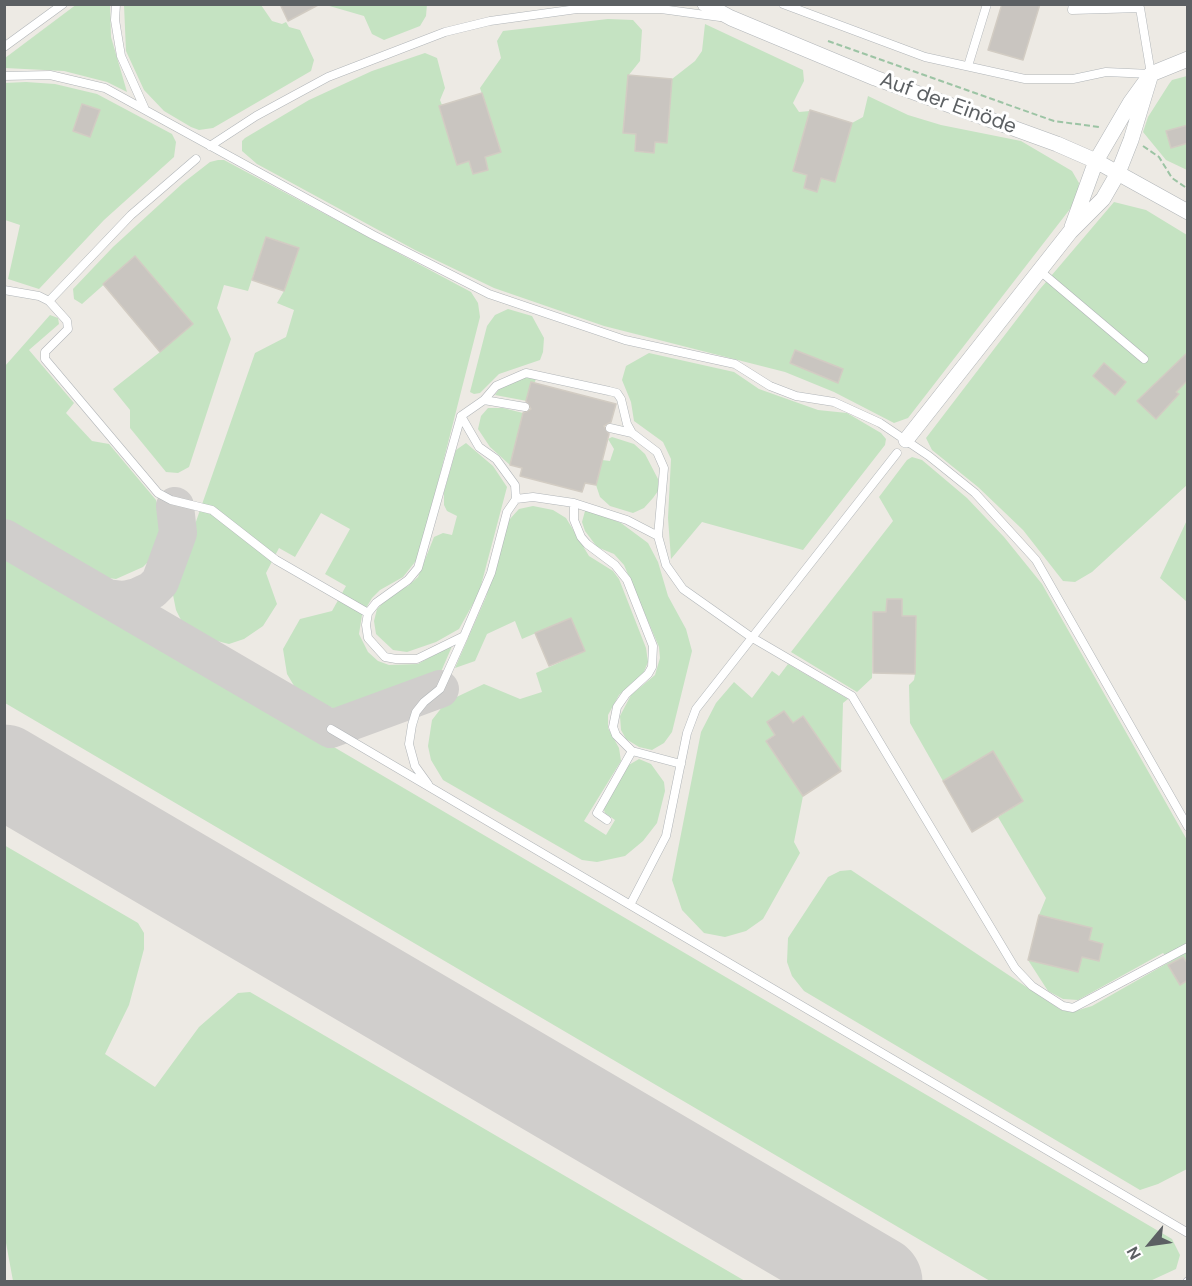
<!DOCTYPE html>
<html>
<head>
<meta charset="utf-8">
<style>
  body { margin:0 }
  #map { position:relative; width:1192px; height:1286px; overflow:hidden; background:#edeae4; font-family:"DM Sans",sans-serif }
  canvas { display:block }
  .frame { position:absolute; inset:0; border:6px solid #5c6063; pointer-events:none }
  .north { position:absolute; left:1120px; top:1214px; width:60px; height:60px; -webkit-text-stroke:4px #fff; paint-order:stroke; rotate:241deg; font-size:16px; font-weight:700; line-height:24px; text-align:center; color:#5c6063 }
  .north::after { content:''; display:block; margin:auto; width:21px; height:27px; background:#5c6063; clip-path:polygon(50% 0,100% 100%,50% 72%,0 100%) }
</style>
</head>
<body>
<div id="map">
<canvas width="1192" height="1286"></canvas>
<div class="frame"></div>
<div class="north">N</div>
</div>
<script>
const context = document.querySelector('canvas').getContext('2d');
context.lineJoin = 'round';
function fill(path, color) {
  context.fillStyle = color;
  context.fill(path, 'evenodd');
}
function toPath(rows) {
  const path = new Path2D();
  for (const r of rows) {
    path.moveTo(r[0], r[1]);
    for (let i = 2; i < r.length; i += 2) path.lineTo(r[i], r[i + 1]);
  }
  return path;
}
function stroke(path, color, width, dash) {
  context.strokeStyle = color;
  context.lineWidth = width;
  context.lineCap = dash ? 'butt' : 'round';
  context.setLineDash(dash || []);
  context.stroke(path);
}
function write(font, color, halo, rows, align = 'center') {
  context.font = font + ' "DM Sans",sans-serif';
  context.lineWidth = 6;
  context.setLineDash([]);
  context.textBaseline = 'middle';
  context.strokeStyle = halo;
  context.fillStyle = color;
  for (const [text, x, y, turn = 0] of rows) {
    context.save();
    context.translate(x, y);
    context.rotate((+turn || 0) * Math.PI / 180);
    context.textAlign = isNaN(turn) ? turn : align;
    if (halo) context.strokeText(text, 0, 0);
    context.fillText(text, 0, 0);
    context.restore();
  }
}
const green = toPath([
  [77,4,110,5,111,37,127,92,107,82,64,71,5,68,5,58],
  [427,4,426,16,420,26,384,40,372,34,364,16,326,5],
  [124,5,261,5,272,21,282,24,286,22,289,27,300,30,314,60,311,71,213,128,199,130,191,127,164,111,144,90,126,51],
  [608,19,633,20,642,30,640,61,628,76,623,133,636,134,635,151,654,153,655,142,667,143,672,79,695,61,702,51,705,24,803,70,804,81,793,103,799,112,810,111,793,171,807,175,804,188,817,192,821,178,835,182,852,123,863,117,868,96,908,115,941,125,1021,141,1072,171,1079,183,1077,200,908,418,894,423,834,392,785,372,604,326,494,288,415,250,257,164,242,151,242,141,245,138,309,100,372,71,425,53,437,58,445,88,440,100,442,105,439,107,457,164,469,161,474,174,488,170,485,157,501,152,480,88,501,58,497,41,503,31],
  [1187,76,1187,126,1166,132,1171,148,1187,143,1187,170,1166,160,1143,132,1148,117,1169,84,1172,80],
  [26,82,55,84,97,94,172,134,176,142,174,157,104,220,39,289,8,279,20,225,5,220,4,83],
  [218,160,224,160,471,292,478,303,480,317,419,557,403,577,380,590,372,598,362,615,359,634,368,652,378,661,389,665,418,664,453,644,440,674,348,706,335,709,299,694,287,674,283,649,300,619,332,611,346,586,325,574,350,529,321,513,295,557,279,548,266,573,277,604,263,626,244,639,229,644,201,637,183,624,176,610,172,590,255,353,286,337,294,310,277,303,284,291,298,248,266,237,248,291,224,285,217,308,231,339,189,467,178,473,166,472,130,428,130,410,113,389,160,352,135,257,82,304,74,299,73,289,113,247,183,183,210,162],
  [1114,202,1146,210,1187,235,1187,485,1092,572,1075,582,1063,581,1023,530,978,487,932,450,926,438,1040,289],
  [508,309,532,316,544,338,543,352,540,360,499,374,480,393,474,394,470,392,487,326,495,315],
  [50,315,58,318,59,324,29,350,74,403,66,413,92,441,109,444,156,500,161,516,163,532,151,559,143,567,116,579,93,576,5,522,5,366],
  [649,353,734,372,759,389,818,410,847,413,881,433,886,439,885,445,803,550,702,522,671,559,668,518,671,459,663,442,634,421,631,402,622,380,626,366],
  [521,378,536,378,535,382,531,382,527,401,495,395,500,388],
  [488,408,503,408,523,413,510,465,490,447,478,429,481,416],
  [612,437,634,444,645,454,658,479,658,491,653,498,644,508,633,513,610,506,600,497,596,485,602,460,610,461,614,449,608,439],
  [466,443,493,466,507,487,479,593,459,629,436,642,407,652,393,650,376,634,374,621,377,609,393,593,408,586,418,577,434,537,443,533,452,535,457,516,447,511,444,505,444,492,456,450],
  [912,457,922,460,967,498,1004,537,1042,584,1187,840,1187,943,1165,955,1163,953,1078,1000,1063,999,1048,991,1028,960,1078,972,1082,957,1099,961,1103,944,1089,940,1091,928,1039,915,1046,898,998,817,1023,801,993,751,943,781,910,723,909,685,914,680,915,674,902,616,902,599,887,599,886,612,874,612,872,678,857,692,791,652,893,521,879,497,907,460],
  [533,506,553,510,566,518,589,556,613,571,619,579,646,648,648,662,643,674,619,695,608,715,608,728,619,748,621,761,584,821,606,835,615,820,605,813,603,807,627,766,639,759,651,764,664,782,665,791,657,823,643,841,625,856,597,862,582,860,443,780,431,760,428,746,432,720,446,702,484,684,520,699,542,692,536,673,585,651,571,618,522,639,515,621,487,634,475,661,455,668,486,597,509,520,519,509],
  [588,510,621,523,648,543,658,562,668,596,686,629,692,651,672,732,664,743,652,750,639,747,626,739,621,730,620,716,631,695,655,675,660,658,659,647,624,565,614,554,597,547,585,531,582,522,585,511],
  [1187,520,1187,602,1160,578],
  [5,554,1172,1239,1180,1255,1176,1269,1150,1281,990,1281,5,703],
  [788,664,848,699,843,703,841,771,803,716,793,723,784,711,767,722,775,735,766,741,803,796,794,842,800,853,763,919,746,931,725,937,704,933,682,910,672,880,701,732,716,703,734,682,752,698,772,671,779,676],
  [4,845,138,923,144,933,144,949,129,1005,105,1054,155,1087,199,1027,238,993,250,992,745,1281,13,1281,4,1232],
  [851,870,1061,1010,1072,1012,1092,1006,1187,952,1187,1169,1158,1184,1140,1190,804,991,792,976,787,962,788,938,828,877,840,871]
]);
const taxiway = toPath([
  [4,538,331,729,440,689],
  [107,598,124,600,137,597,152,590,160,582,178,533,175,506]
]);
const runway = toPath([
  [4,771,876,1282]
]);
const building = toPath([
  [280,4,320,4,288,21,280,4],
  [1002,4,1040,4,1023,60,988,50,1002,4],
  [628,75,672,79,667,143,655,142,654,153,635,151,636,134,623,133,628,75],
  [482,93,501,152,485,157,488,170,473,174,469,161,457,165,439,106,482,93],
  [82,104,100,110,90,137,73,131,82,104],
  [810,110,852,123,835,182,821,178,817,192,804,188,807,175,793,171,810,110],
  [1188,125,1188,143,1171,148,1166,131,1188,125],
  [266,237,299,248,284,291,252,280,266,237],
  [135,256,193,324,160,352,103,284,135,256],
  [795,350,843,369,838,383,790,363,795,350],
  [1188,352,1188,380,1176,392,1179,394,1156,419,1137,401,1188,352],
  [1104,363,1126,382,1115,395,1093,376,1104,363],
  [531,382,616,404,611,422,604,426,609,434,596,485,585,483,582,492,520,476,522,468,510,465,523,413,531,409,526,401,531,382],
  [887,599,902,599,902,616,916,616,915,674,873,673,873,612,886,612,887,599],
  [571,618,585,651,549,666,535,633,571,618],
  [784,711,793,723,803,716,841,771,803,796,766,741,775,735,767,722,784,711],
  [993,751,1023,801,972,832,943,781,993,751],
  [1039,915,1092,928,1089,940,1103,944,1099,961,1082,957,1078,972,1028,960,1039,915],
  [1183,957,1188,964,1188,980,1180,985,1168,965,1183,957]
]);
const path = toPath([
  [828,41,1054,121,1099,127],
  [1143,146,1159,157,1172,178,1188,189]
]);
const lane = toPath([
  [116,4,115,20,121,56,144,107],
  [783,4,925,57,1025,79,1073,79,1106,72,1151,74,1140,8,1072,10,1073,4],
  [4,47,63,4],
  [968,66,987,4],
  [4,76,50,75,105,88,373,235,489,294,625,340,735,364,770,386,796,396,834,402,880,423,929,456,975,493,1036,560,1188,827],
  [210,146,256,116,328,77,445,32,490,21,577,9,661,9,720,17],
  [1040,271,1144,359],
  [4,290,39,296,49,301,67,321,68,329,45,352,45,359,158,493,171,500,212,510,276,560,368,613],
  [49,301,131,215,196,159],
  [484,400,496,386,526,373,609,391,617,393,621,399,627,424,632,433],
  [461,416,418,568,408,580,376,603,368,613,366,625,368,638,385,657,396,659,417,659,464,636,491,573,507,512,516,499,533,497,574,503,574,520,581,537,587,544,615,565,627,580,653,646,652,667,648,674,626,694,617,707,613,727,616,735,632,751,681,764],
  [610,428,632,433,657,452,664,468,658,536,666,565,683,589,751,637,852,696,1015,968,1032,986,1063,1006,1073,1008,1188,947],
  [516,499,515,485,496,459,479,447,461,416,484,400,525,407],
  [574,503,627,520,658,536],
  [331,729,1188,1233],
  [428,784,415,766,409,744,412,725,416,712,424,702,440,689,464,636],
  [607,820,597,813,632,751],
  [630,905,666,836,687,733,696,709,897,453],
  [1187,1282,1188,1281]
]);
const street = toPath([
  [705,4,731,18,875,78,1057,144,1096,161,1188,212],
  [1072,227,1096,161,1130,103,1151,74,1188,59],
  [906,440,1070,232,1103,199,1118,173,1131,140,1151,74]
]);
const streetNames = [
  ["Auf der Einöde",948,104,20]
];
fill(green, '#c5e3c2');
stroke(taxiway, '#d0cecc', 38);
stroke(runway, '#d0cecc', 93);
fill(building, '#c9c5c0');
stroke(building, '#d2ccc3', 1.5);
stroke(lane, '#b1b5b8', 9);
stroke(street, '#b1b5b8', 16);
stroke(path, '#9cc4a4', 2, [6, 3]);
stroke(lane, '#fff', 8);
stroke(street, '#fff', 15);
write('21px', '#5c6063', '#fff', streetNames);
</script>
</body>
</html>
